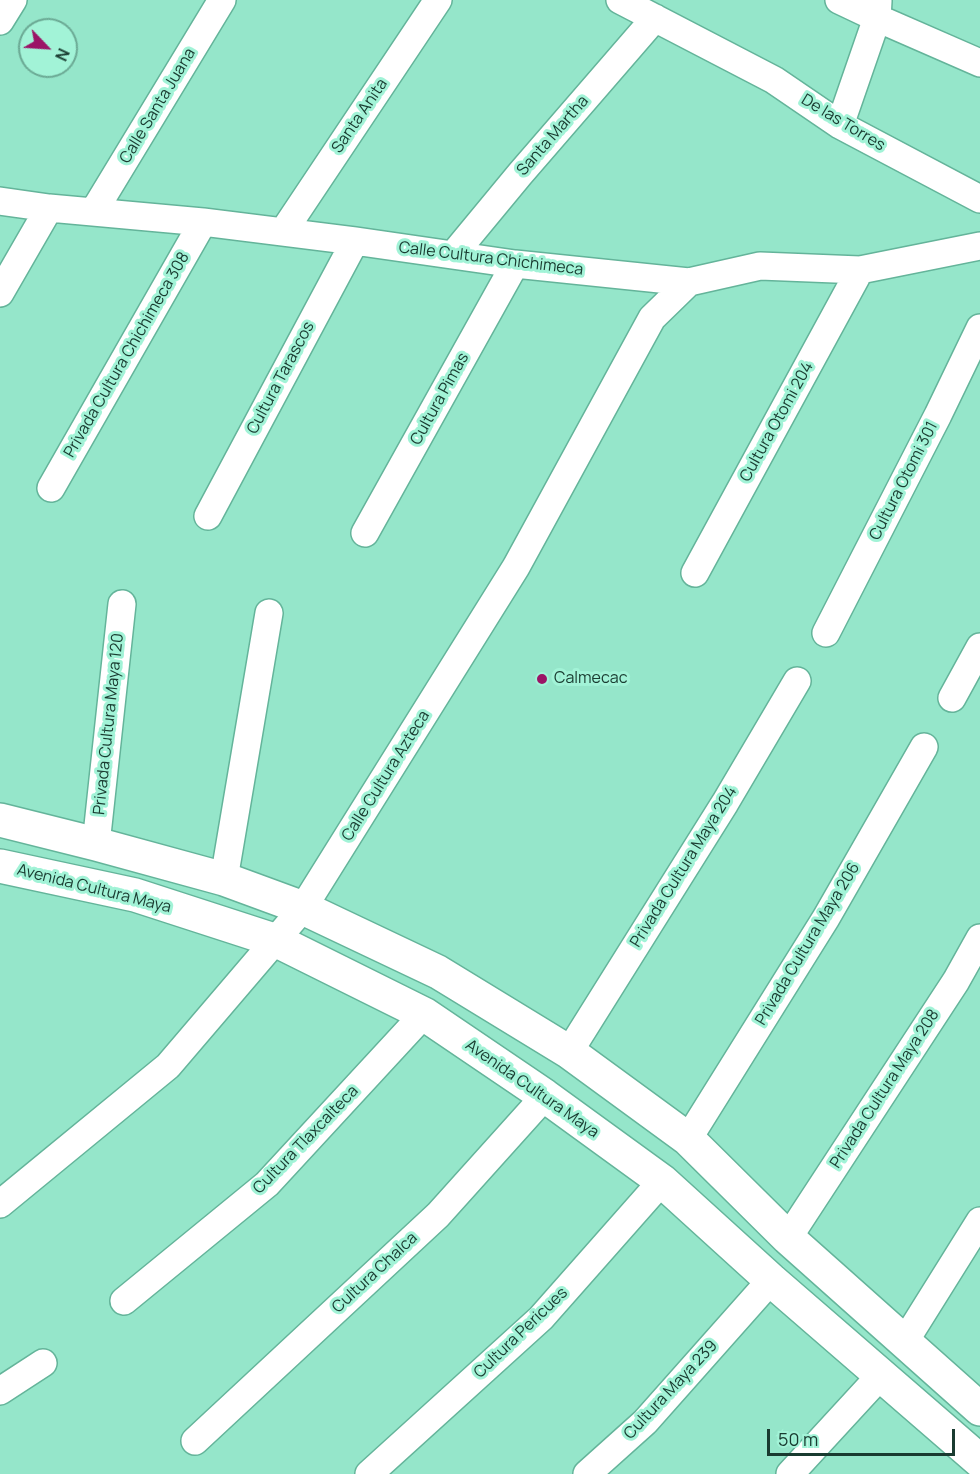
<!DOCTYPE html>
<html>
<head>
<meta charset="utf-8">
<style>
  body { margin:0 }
  #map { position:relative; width:980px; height:1474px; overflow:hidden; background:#95e6ca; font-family:Manrope,sans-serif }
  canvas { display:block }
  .north { position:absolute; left:18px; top:18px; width:60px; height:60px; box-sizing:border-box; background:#a2f3d7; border:2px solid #6ba994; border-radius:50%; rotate:115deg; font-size:16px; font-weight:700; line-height:24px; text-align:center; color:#193b30 }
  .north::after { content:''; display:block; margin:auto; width:21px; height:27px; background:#9b1466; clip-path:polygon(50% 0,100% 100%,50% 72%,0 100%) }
  .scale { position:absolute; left:767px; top:1429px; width:188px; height:27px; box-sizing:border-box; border:3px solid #193b30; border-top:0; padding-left:8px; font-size:18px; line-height:21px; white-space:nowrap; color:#193b30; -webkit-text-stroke:4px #a2f3d7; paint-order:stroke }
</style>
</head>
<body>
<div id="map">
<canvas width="980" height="1474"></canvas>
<div class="north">N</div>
<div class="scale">50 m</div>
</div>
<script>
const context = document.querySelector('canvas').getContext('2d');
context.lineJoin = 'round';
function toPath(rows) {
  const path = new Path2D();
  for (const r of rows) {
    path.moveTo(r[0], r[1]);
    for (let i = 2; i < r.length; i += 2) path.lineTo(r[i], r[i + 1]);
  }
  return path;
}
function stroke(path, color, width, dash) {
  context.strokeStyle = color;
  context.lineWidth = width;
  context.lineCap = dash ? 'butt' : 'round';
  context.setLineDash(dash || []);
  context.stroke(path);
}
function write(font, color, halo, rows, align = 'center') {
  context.font = font + ' Manrope,sans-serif';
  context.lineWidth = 6;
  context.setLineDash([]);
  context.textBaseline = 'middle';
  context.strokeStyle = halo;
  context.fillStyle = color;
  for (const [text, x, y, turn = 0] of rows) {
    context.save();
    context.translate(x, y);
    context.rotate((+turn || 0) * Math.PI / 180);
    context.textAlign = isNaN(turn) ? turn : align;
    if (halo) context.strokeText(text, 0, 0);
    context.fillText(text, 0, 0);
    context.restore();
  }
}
const minor = toPath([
  [620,0,774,80,840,125,980,199],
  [839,0,877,18,980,63],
  [0,21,13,0],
  [840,125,877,18,878,1],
  [0,201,49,208,203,222,355,241,515,264,689,282,760,266,860,270,980,246],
  [94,211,222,0],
  [283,232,438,0],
  [453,255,520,174,655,18],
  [0,293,49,208],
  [51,488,203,222],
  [208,516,355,241],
  [365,533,515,264],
  [695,573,860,270],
  [826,633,938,415,980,328],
  [952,698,980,647],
  [96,844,122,604],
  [224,879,269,613],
  [569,1052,725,803,797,681],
  [688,1139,826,918,924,747],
  [0,1204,168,1066,303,908,516,567,652,318,689,282],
  [788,1238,956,981,980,938],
  [124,1301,267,1184,424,1014],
  [905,1341,980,1221],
  [0,1391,43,1363],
  [195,1441,438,1215,545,1096],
  [369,1474,541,1318,662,1181],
  [587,1474,645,1422,771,1280],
  [790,1474,881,1375]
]);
const tertiary = toPath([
  [0,820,96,844,224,879,303,908,438,972,569,1052,688,1139,788,1238,980,1409],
  [0,866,135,895,277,941,424,1014,545,1096,662,1181,771,1280,980,1461]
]);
const markers = [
  [542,679,6,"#9b1466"]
];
const streetNames = [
  ["Calle Santa Juana",158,106,-59],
  ["Santa Anita",360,116,-56],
  ["De las Torres",843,123,31],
  ["Santa Martha",553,136,-49],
  ["Calle Cultura Chichimeca",491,259,7],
  ["Privada Cultura Chichimeca 308",127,355,-60],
  ["Cultura Tarascos",281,378,-62],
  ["Cultura Pimas",440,399,-61],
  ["Cultura Otomi 204",777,422,-61],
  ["Cultura Otomi 301",904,481,-63],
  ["Privada Cultura Maya 120",109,724,-84],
  ["Calle Cultura Azteca",386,776,-58],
  ["Privada Cultura Maya 204",684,867,-58],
  ["Avenida Cultura Maya",94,889,14],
  ["Privada Cultura Maya 206",808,944,-59],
  ["Avenida Cultura Maya",532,1089,35],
  ["Privada Cultura Maya 208",885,1089,-57],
  ["Cultura Tlaxcalteca",306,1140,-46],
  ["Cultura Chalca",375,1273,-43],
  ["Cultura Pericues",521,1333,-44],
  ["Cultura Maya 239",671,1390,-47]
];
const poiNames = [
  ["Calmecac",554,679]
];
stroke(minor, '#64b49a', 30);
stroke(tertiary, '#64b49a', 36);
stroke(minor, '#fff', 27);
stroke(tertiary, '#fff', 33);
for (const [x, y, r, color] of markers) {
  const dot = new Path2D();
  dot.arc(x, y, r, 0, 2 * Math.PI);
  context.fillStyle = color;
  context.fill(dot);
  stroke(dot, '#a2f3d7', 2);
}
write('16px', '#193b30', '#a2f3d7', streetNames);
write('16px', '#193b30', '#a2f3d7', poiNames, 'left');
</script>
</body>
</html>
